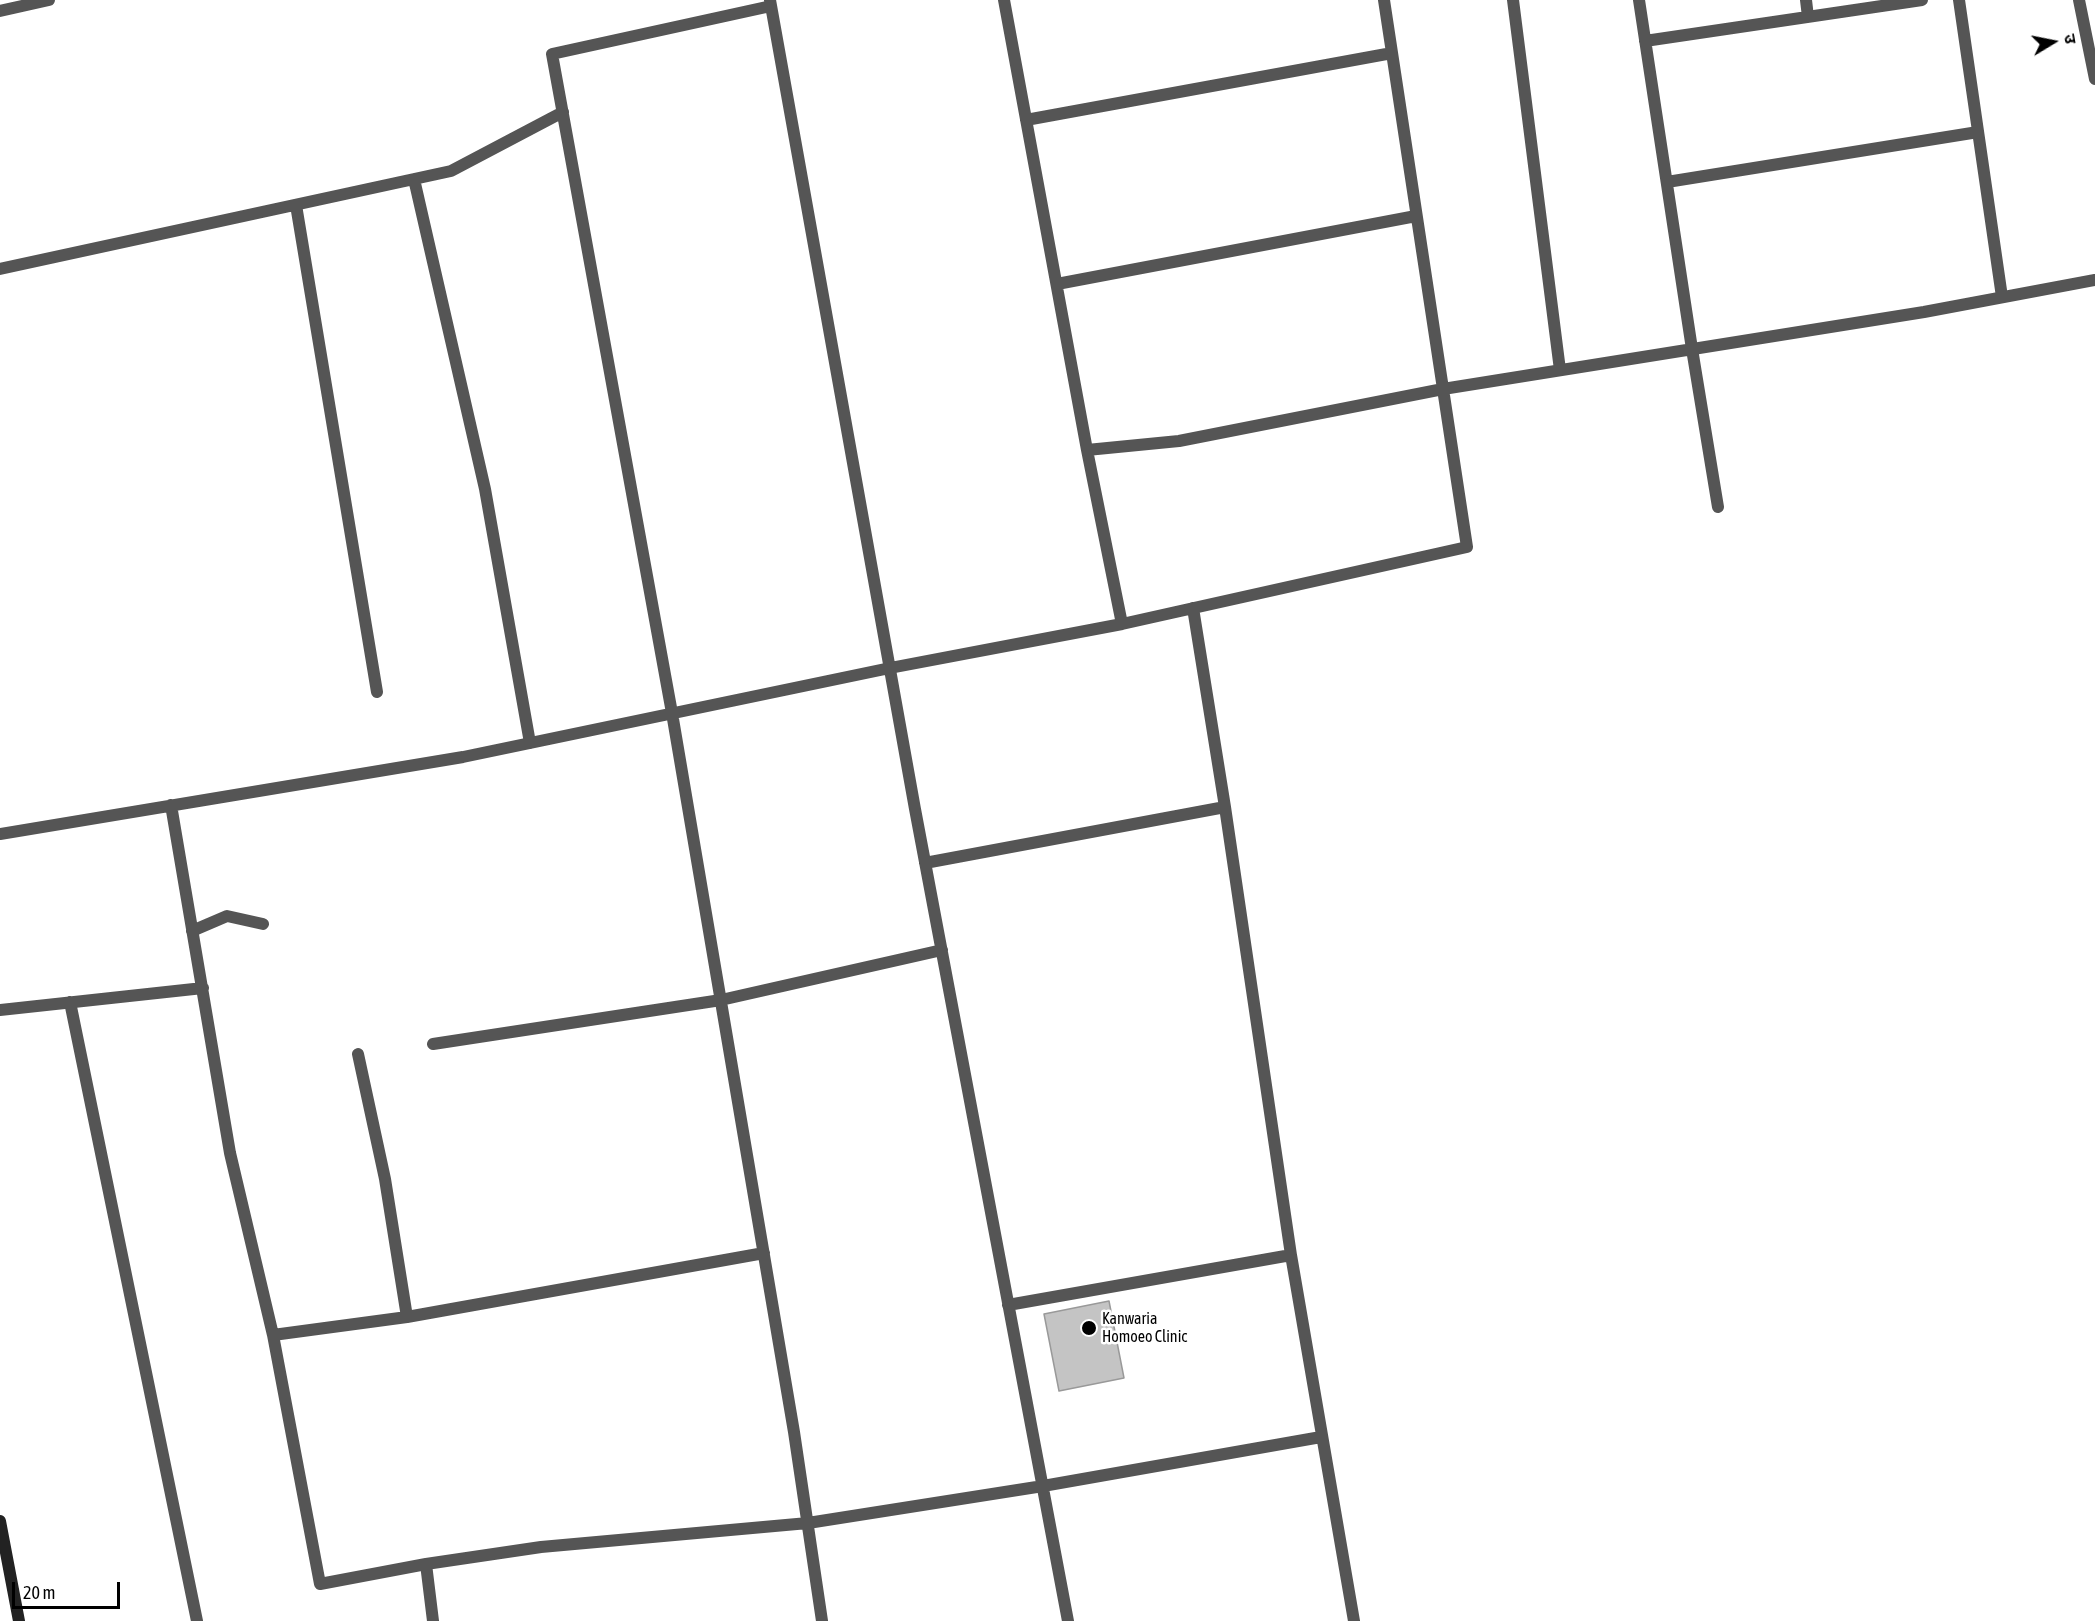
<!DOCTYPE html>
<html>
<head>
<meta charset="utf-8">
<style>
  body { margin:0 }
  #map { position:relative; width:2095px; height:1621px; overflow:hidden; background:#fff; font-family:"Asap Condensed","Noto Sans Devanagari",sans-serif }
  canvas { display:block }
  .north { position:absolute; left:2023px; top:12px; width:60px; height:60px; -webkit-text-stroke:4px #fff; paint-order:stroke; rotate:80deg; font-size:16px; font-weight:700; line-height:24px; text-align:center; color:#000 }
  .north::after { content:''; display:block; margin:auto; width:21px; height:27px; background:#000; clip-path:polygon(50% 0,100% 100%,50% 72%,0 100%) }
  .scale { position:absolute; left:12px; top:1582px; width:108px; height:27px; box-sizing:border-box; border:3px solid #000; border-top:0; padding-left:8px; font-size:18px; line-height:21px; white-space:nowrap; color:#000; -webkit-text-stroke:4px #fff; paint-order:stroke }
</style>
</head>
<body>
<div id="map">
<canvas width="2095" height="1621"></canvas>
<div class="north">उ</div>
<div class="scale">20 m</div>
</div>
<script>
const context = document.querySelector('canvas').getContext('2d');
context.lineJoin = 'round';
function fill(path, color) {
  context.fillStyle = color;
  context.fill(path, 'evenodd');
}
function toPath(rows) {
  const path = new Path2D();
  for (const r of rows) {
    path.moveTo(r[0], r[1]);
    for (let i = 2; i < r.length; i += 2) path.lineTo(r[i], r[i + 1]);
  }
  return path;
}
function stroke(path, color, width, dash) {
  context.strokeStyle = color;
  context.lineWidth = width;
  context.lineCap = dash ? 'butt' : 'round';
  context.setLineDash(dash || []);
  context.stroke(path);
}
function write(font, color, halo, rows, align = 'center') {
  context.font = font + ' "Asap Condensed",sans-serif';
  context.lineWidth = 5;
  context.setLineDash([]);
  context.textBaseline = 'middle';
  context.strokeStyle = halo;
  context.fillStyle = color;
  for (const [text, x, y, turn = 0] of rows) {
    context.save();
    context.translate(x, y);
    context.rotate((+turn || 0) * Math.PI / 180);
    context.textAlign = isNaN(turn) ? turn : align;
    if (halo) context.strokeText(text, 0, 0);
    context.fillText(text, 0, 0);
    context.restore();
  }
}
const building = toPath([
  [1109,1301,1124,1378,1059,1391,1044,1314,1109,1301]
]);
const street = toPath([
  [770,0,915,809,1068,1621],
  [1004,0,1087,450,1122,624],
  [1513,0,1560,370],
  [1639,0,1692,349,1718,507],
  [1806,0,1808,17],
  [1959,0,2002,297],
  [2079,0,2095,79],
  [771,6,552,54,672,713,794,1432,822,1621],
  [0,11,49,0],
  [1645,41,1922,0],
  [1026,120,1392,53],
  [414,179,485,489,530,743],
  [1667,182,1978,132],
  [296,205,377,692],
  [0,269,451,171,563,112],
  [1057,284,1416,216],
  [1087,450,1179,441,1443,389,1924,312,2095,280],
  [1193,608,1225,807,1291,1255,1354,1621],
  [171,805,230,1153,273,1335,320,1584,426,1564,541,1547,808,1523,1043,1486,1321,1437],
  [0,834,463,757,890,668,1122,624,1467,547,1384,0],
  [925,863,1225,807],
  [192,931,227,916,263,924],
  [70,1002,197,1621],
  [0,1010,203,988],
  [433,1044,721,1000,942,950],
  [358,1054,385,1179,407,1317],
  [1008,1305,1291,1255],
  [273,1335,407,1317,764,1253],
  [426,1564,433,1621]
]);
const secondary = toPath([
  [0,1521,19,1621]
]);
const markers = [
  [1089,1328,8,"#000"]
];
const poiNames = [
  ["Kanwaria",1102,1319],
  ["Homoeo Clinic",1102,1337]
];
fill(building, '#c4c4c4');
stroke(building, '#999', 1.5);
stroke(street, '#555', 12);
stroke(secondary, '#222', 12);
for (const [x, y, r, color] of markers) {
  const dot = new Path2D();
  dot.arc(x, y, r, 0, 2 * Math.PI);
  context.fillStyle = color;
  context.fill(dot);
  stroke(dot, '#fff', 2);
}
write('16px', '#000', '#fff', poiNames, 'left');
</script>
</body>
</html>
